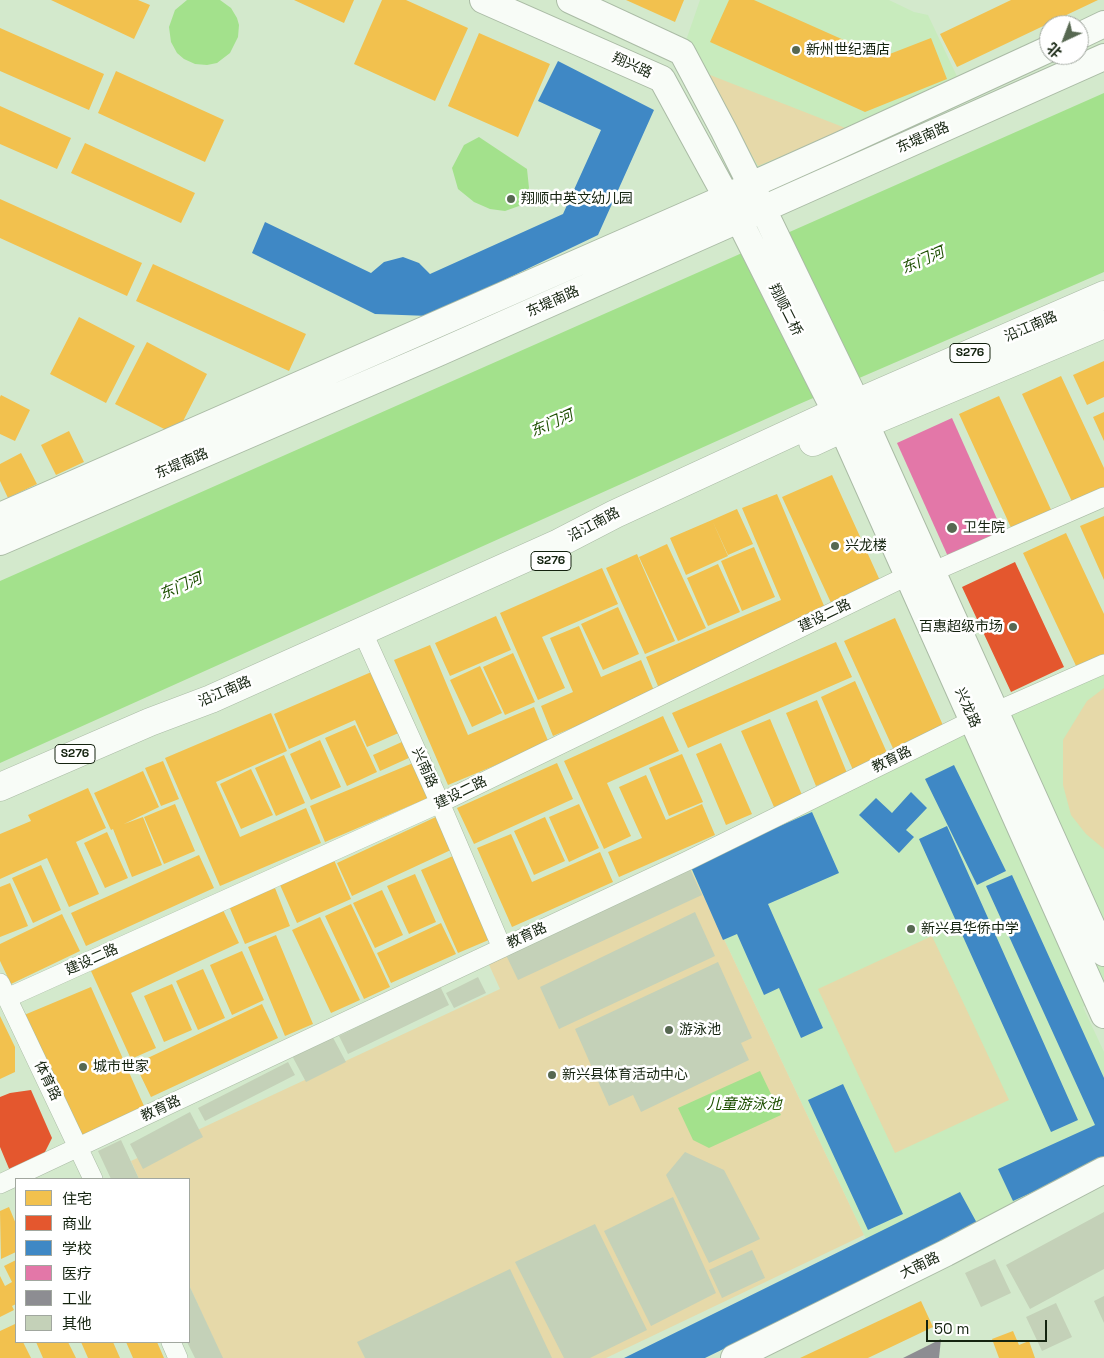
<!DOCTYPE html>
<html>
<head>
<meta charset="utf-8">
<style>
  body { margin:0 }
  #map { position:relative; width:1104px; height:1358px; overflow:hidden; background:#d3e9cc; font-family:"Space Grotesk","Noto Sans SC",sans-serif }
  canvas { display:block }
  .legend { position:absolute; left:15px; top:1178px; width:175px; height:165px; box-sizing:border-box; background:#fff; border:1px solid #a1a79f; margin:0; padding:6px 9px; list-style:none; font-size:15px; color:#14230f }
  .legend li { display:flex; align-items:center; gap:10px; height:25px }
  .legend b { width:25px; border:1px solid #a1a79f }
  .north { position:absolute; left:1039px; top:15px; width:50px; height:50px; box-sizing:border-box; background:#fff; border:1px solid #a1a79f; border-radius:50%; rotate:223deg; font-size:14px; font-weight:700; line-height:20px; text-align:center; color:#14230f }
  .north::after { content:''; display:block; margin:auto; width:18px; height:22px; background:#576851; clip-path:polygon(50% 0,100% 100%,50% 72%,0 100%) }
  .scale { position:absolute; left:926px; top:1320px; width:121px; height:22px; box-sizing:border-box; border:2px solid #14230f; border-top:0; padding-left:6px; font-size:15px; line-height:18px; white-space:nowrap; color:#14230f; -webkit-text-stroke:4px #fff; paint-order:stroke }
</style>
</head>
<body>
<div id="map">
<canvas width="1104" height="1358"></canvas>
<ul class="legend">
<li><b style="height:14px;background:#f2c14e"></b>住宅</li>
<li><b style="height:14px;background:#e4572e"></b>商业</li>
<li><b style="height:14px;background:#3f88c5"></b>学校</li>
<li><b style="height:14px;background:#e377a8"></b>医疗</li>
<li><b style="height:14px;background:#8d8d92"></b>工业</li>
<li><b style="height:14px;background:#c4d1b8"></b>其他</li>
</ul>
<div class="north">北</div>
<div class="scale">50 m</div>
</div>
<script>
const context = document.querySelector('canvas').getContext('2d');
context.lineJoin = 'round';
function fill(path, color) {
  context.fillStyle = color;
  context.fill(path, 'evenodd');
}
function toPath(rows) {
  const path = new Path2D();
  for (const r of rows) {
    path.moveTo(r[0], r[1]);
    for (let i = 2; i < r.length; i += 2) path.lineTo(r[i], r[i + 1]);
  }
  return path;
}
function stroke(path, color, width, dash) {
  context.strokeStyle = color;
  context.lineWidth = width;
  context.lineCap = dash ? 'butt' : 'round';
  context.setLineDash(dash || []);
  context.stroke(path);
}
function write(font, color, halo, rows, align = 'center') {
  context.font = font + ' "Space Grotesk","Noto Sans SC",sans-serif';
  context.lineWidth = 5;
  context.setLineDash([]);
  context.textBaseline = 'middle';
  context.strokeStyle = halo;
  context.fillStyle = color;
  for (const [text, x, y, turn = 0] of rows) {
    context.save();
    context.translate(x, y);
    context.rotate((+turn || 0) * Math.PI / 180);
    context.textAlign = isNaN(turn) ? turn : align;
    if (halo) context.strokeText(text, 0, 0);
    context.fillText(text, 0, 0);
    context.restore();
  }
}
const built = toPath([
  [700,0,889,0,914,12,928,15,963,89,751,185,682,52],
  [1104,671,1104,997,1083,1007,1104,1052,1104,1175,890,1281,864,1235,687,861]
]);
const green = toPath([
  [705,73,848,129,758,166],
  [1104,688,1104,849,1086,834,1071,815,1063,785,1063,740,1087,701],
  [687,861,864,1235,606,1358,222,1358,189,1285,189,1179,139,1179,131,1161,500,989,485,956],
  [932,936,1009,1100,895,1153,818,989]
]);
const water = toPath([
  [187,0,220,0,231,8,237,18,239,25,238,37,230,53,217,63,207,65,195,64,184,59,177,53,171,42,169,27,175,10],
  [1104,93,1104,272,797,405,0,763,0,581],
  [479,137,527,169,529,188,519,206,505,211,490,209,474,202,458,189,452,168,464,145],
  [760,1071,781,1115,709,1148,693,1140,678,1108]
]);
const homes = toPath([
  [51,0,138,0,150,5,134,39],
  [294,0,354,0,344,23],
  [382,0,406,0,468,28,435,101,354,64],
  [626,0,684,0,675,22],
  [729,0,754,0,882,57,931,38,947,79,865,112,710,42],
  [1011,0,1098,0,957,67,940,34],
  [0,28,104,74,89,110,0,71],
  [479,33,550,64,518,137,448,106],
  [116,71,224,120,205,162,98,113],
  [0,106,71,138,57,169,0,144],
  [85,143,195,193,181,223,71,173],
  [0,199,142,263,127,296,0,238],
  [153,264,306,334,289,371,136,301],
  [79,317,135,346,106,403,50,374],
  [147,342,207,374,176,435,115,404],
  [1104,361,1104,397,1087,405,1073,375],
  [1061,376,1104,468,1104,495,1075,508,1022,394],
  [1,395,30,410,15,441,0,434,0,397],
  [999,396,1053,514,1013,532,959,414],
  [1104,412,1104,441,1093,417],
  [69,431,84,462,56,475,41,445],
  [21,453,37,484,8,498,0,481,0,464],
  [832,475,887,596,838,618,782,497],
  [777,494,830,620,660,691,646,657,781,600,742,508],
  [737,509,753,544,728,555,712,520],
  [1104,516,1104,580,1080,526],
  [712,520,728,556,686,575,670,538],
  [1066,533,1104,614,1104,658,1078,670,1023,553],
  [667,544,706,628,678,641,639,557],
  [754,547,775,597,742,611,721,561],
  [637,554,675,641,645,654,606,568],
  [718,564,740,612,708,626,687,578],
  [602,568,618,604,542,637,565,688,538,700,500,613],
  [618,607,639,654,603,670,581,624],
  [496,616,511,650,450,676,435,643],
  [895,618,946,732,896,755,844,641],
  [579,626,601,677,641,660,655,693,553,736,541,706,573,692,550,638],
  [836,642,852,677,688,748,672,713],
  [430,645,468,735,534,707,549,743,448,785,394,660],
  [513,653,535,702,505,715,483,667],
  [480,666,502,713,472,727,450,680],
  [376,670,403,731,367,747,355,720,289,749,274,714],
  [855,681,888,755,853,770,821,697],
  [817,700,847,773,816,786,786,713],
  [271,713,287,751,216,782,240,837,306,808,321,843,220,886,165,758],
  [663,716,679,751,607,783,631,836,604,849,564,761],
  [770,719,802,795,774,807,741,731],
  [355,725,377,772,347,786,325,738],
  [320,740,341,787,311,800,290,754],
  [404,741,411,757,380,771,373,755],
  [721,743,752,814,726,825,696,754],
  [682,754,703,802,669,816,649,768],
  [284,755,305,803,276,816,255,768],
  [163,761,179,799,161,806,145,768],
  [413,763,428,798,325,842,310,806],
  [557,763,573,799,474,844,457,808],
  [251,769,273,815,241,829,220,784],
  [143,771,159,807,124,824,143,817,162,865,132,877,113,829,111,830,94,793],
  [646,775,666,820,702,804,715,835,619,877,608,852,642,838,619,787],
  [88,788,106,828,76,842,99,894,69,907,47,858,0,879,0,834,31,821,28,815],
  [175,804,195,851,164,864,144,817],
  [579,804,599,848,569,862,549,817],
  [438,816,453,849,352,896,337,863],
  [545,817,565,861,534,875,514,831],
  [107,832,128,878,105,888,84,843],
  [511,834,532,882,600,852,613,882,512,927,477,848],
  [199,855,214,888,86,946,71,913],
  [453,856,491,939,458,953,421,870],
  [334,860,351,899,297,923,280,885],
  [41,865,61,910,33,923,12,878],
  [415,874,436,922,409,934,387,886],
  [10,883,28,926,0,937,0,887],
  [275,888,290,926,245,944,229,906],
  [382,890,403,935,375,948,353,903],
  [351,904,390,987,364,999,325,916],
  [223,910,239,943,131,993,156,1048,131,1059,91,971],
  [62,914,80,951,11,984,0,961,0,944],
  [320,917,360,1000,331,1013,292,930],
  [441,923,456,954,391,983,377,953],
  [276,935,313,1024,285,1036,248,947],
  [242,951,264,1000,232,1015,210,965],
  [203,969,225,1018,198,1030,176,981],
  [172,984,192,1030,164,1042,144,996],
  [91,987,148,1115,79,1148,17,1018],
  [262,1004,278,1038,151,1097,135,1064],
  [0,1016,15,1047,15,1072,0,1079],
  [9,1207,16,1224,16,1252,1,1259,0,1211],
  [16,1260,16,1304,12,1306,14,1310,0,1317,0,1276,5,1286,12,1282,4,1266],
  [921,1301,933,1327,868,1358,800,1358],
  [15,1324,16,1327,16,1342,23,1342,31,1358,0,1358,0,1331],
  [1013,1331,1019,1345,1029,1341,1035,1358,999,1358,992,1339],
  [36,1342,68,1342,76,1358,43,1358],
  [81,1342,113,1342,120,1358,88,1358],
  [126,1342,157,1342,164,1358,133,1358]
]);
const shops = toPath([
  [1015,562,1064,667,1011,692,962,587],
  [31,1090,52,1138,42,1158,10,1171,0,1147,0,1097,10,1093]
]);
const schools = toPath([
  [558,61,654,110,598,235,429,316,375,314,252,253,265,222,371,273,384,262,403,257,419,263,430,274,563,214,601,130,538,101],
  [954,765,1006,871,977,885,925,779],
  [911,792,927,808,906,830,914,837,899,853,859,815,876,798,892,813],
  [812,812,839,873,768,904,823,1028,801,1038,779,988,764,995,737,934,723,940,690,865],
  [947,826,1078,1120,1051,1132,919,839],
  [1012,875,1104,1078,1104,1160,1013,1201,998,1169,1095,1125,986,886],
  [843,1084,903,1214,868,1230,808,1100],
  [960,1192,978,1225,705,1358,624,1358]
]);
const health = toPath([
  [952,418,1005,537,950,561,897,443]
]);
const industry = toPath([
  [941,1339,939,1358,903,1358]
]);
const building = toPath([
  [689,867,702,895,518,980,505,953],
  [695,912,715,956,559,1029,540,987],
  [718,962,752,1038,741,1043,749,1060,641,1112,633,1095,609,1106,575,1029],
  [478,977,486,993,454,1008,446,993],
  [440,986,449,1005,348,1054,339,1036],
  [330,1032,346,1062,306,1082,290,1052],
  [288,1062,295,1075,205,1121,198,1108],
  [190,1112,203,1137,143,1169,130,1144],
  [121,1140,139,1179,111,1179,98,1151],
  [685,1152,724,1170,760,1239,709,1263,666,1175],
  [673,1197,716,1293,651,1326,604,1231],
  [1104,1212,1104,1269,1030,1309,1006,1265],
  [595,1224,647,1330,590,1358,564,1358,515,1262],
  [752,1250,765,1278,722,1298,709,1270],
  [995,1259,1011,1293,981,1307,965,1273],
  [510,1269,552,1358,365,1358,357,1342],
  [189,1285,223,1358,195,1358,187,1342,189,1342],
  [1104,1296,1104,1323,1094,1301],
  [1056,1303,1072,1337,1042,1351,1026,1317]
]);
const street = toPath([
  [932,572,1104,497],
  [368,644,440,803,502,948],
  [995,712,1104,664],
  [0,983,93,1179],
  [7,998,440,803,909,575],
  [0,1184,687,861,973,720],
  [171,1342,178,1358]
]);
const secondary = toPath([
  [483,0,662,79,739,220,830,401,1104,1015],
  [570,0,682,52,724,131,763,209,851,391,1104,953],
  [1079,36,1104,24],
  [0,516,727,197,751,185,838,146,1049,49],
  [0,542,436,354,763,209,1104,57],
  [734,1358,946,1253,1104,1170]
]);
const primary = toPath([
  [813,442,843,428,865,424,1104,324],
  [0,787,150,722,211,699,559,543,615,514,836,412,1104,295]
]);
const markers = [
  [796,50,5,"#576851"],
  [511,199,5,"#576851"],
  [952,528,6,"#576851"],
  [835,546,5,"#576851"],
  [1013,627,5,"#576851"],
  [911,929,5,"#576851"],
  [669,1030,5,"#576851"],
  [83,1067,5,"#576851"],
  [552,1075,5,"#576851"]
];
const shields = [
  [970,353,40],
  [551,561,40],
  [75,754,40]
];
const shieldNames = [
  ["S276",970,353],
  ["S276",551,561],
  ["S276",75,754]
];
const poiNames = [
  ["新州世纪酒店",806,50],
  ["翔顺中英文幼儿园",521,199],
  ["卫生院",963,528],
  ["兴龙楼",845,546],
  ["百惠超级市场",1003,627,"right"],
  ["新兴县华侨中学",921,929],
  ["游泳池",679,1030],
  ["城市世家",93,1067],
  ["新兴县体育活动中心",562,1075]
];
const streetNames = [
  ["翔兴路",632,66,24],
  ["东堤南路",923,138,-24],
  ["东堤南路",553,302,-24],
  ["翔顺二桥",785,310,63],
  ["沿江南路",1031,327,-23],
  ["东堤南路",182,464,-23],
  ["沿江南路",594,525,-28],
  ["建设二路",825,616,-26],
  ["沿江南路",225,692,-23],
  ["兴龙路",967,708,66],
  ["教育路",892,760,-26],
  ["兴南路",424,768,66],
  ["建设二路",461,793,-26],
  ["教育路",527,936,-25],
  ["建设二路",92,960,-24],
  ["体育路",47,1081,64],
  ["教育路",161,1109,-25],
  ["大南路",920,1266,-26]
];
const waterNames = [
  ["东门河",923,261,-24],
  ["东门河",552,424,-24],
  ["东门河",181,587,-24],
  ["儿童游泳池",744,1105]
];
fill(built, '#c8ebbd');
fill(green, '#e6d9a9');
fill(water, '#a3e18c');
fill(homes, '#f2c14e');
fill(shops, '#e4572e');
fill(schools, '#3f88c5');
fill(health, '#e377a8');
fill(industry, '#8d8d92');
fill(building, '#c4d1b8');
stroke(street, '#aabba5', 20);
stroke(secondary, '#aabba5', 28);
stroke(primary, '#aabba5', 29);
stroke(street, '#f8fcf7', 19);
stroke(secondary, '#f8fcf7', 26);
stroke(primary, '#f8fcf7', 28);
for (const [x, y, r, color] of markers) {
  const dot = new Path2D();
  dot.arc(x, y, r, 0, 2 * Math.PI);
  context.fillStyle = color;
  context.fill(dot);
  stroke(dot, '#fff', 2);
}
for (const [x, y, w] of shields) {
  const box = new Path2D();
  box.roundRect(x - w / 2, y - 9.5, w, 19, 4);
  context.fillStyle = '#fff';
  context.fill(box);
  stroke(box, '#14230f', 1);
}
write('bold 12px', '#14230f', null, shieldNames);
write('14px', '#14230f', '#fff', poiNames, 'left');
write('14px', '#14230f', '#fff', streetNames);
write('italic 15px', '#1e5002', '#fff', waterNames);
</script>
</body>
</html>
